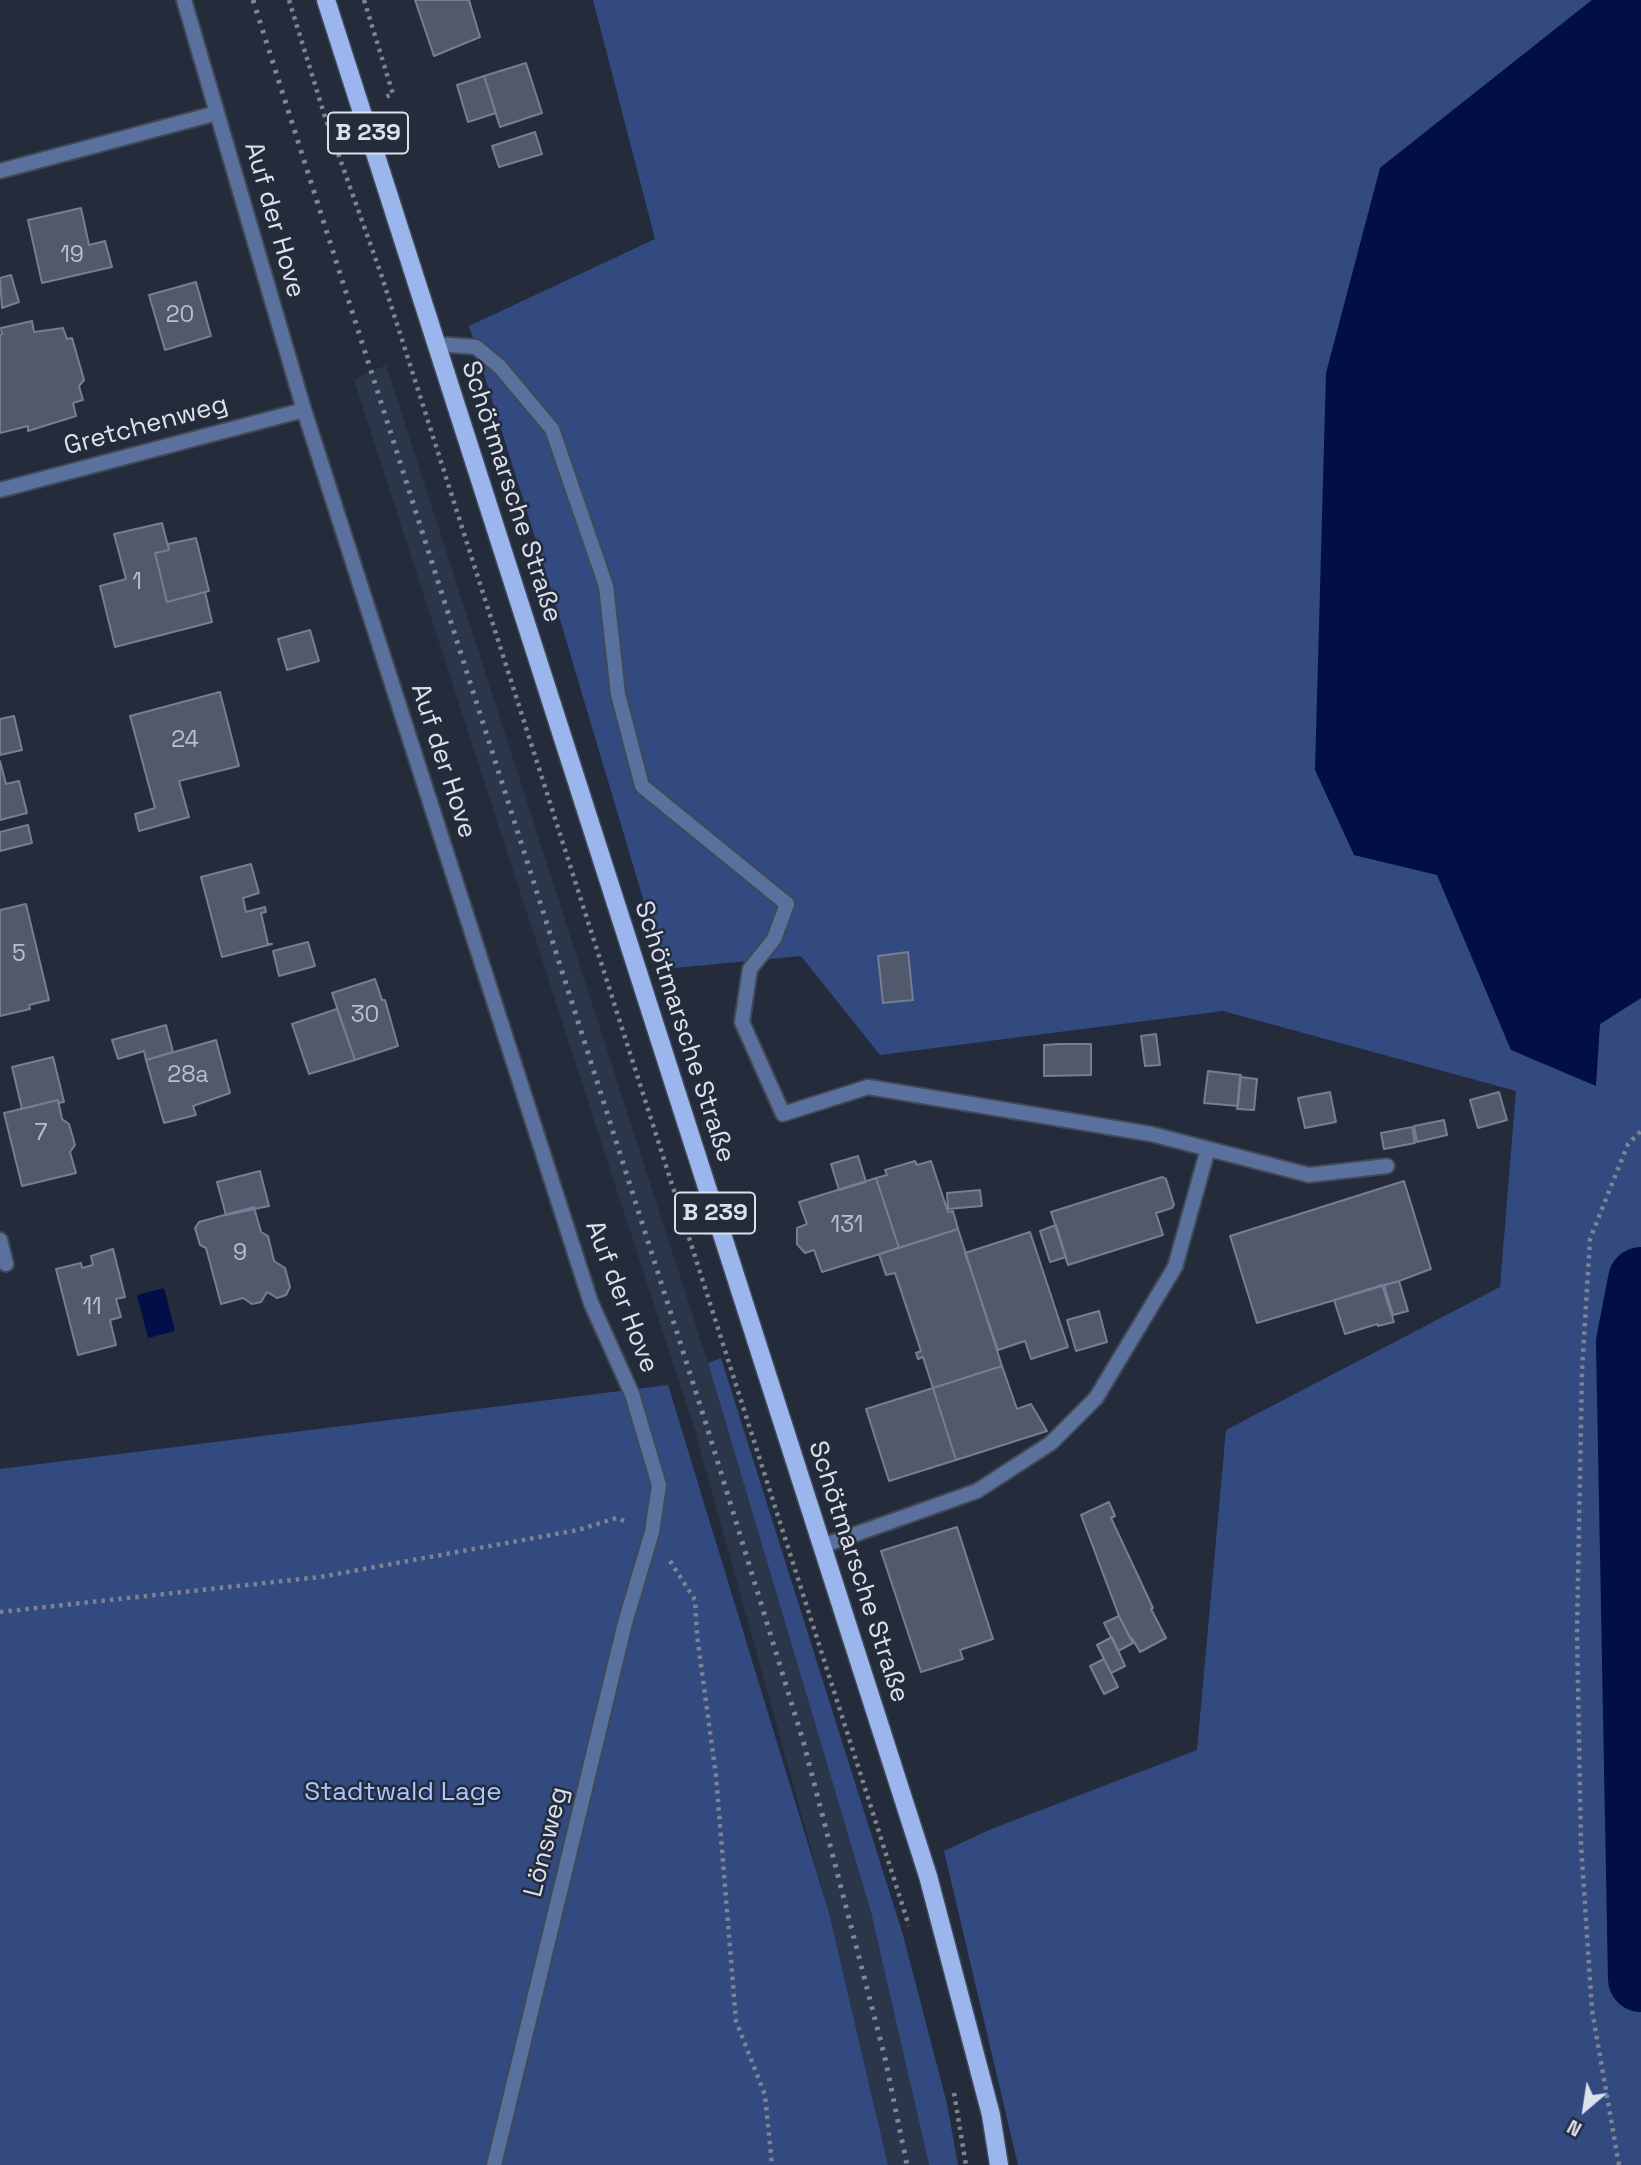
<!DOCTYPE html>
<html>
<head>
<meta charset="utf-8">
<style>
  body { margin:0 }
  #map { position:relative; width:1641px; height:2165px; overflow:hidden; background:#242c3c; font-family:"Space Grotesk",sans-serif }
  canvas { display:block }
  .north { position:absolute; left:1550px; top:2074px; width:70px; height:70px; -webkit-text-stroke:5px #242c3c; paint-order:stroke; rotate:209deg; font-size:19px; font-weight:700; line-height:28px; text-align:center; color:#dce1ec }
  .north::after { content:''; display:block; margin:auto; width:24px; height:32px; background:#dce1ec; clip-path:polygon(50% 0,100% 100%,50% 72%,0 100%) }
</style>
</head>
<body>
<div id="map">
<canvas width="1641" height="2165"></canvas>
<div class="north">N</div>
</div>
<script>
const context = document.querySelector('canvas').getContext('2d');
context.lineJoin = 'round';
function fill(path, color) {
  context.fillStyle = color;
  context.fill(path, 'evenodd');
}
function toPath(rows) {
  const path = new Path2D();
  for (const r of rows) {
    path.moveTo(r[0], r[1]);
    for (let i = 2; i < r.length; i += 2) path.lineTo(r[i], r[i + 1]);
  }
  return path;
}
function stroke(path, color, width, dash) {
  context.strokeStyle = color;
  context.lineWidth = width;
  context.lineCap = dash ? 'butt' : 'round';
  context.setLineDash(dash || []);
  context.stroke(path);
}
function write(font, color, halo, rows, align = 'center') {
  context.font = font + ' "Space Grotesk",sans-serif';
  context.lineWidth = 5;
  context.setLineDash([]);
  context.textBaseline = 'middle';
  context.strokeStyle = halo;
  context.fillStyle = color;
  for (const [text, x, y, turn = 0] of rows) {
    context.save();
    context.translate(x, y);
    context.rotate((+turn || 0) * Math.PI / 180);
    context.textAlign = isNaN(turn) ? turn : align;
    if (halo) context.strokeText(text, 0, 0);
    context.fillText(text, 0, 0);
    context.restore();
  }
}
const built = toPath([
  [386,365,708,1363,871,1912,929,2165,888,2165,829,1913,695,1431,354,380]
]);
const green = toPath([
  [593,0,1592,0,1380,168,1354,855,1437,874,1511,1050,1600,1024,1641,998,1641,2165,1018,2165,944,1851,989,1830,1197,1750,1226,1430,1500,1287,1516,1091,1223,1011,880,1055,801,956,664,969,547,576,469,326,655,239],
  [907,952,913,1000,883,1003,878,956],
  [721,1358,903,1935,947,2104,958,2165,929,2165,871,1912,708,1363],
  [668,1385,829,1913,888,2165,0,2165,0,1469]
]);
const water = toPath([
  [1592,0,1641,0,1641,998,1600,1024,1596,1086,1511,1050,1437,875,1354,855,1315,770,1326,373,1380,168],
  [164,1288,175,1331,148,1338,137,1295]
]);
const river = toPath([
  [1641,1280,1629,1342,1641,1979]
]);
const building = toPath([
  [415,0,469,0,480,37,434,56,415,0],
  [526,63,542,113,500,127,484,76,526,63],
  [484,76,496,113,468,122,457,85,484,76],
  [535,132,542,154,499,167,492,146,535,132],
  [81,208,89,245,105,241,112,267,42,283,28,220,81,208],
  [11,275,19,302,2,308,0,278,11,275],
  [196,282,211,336,165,350,149,295,196,282],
  [32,321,34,332,63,328,67,339,72,338,84,380,79,386,83,400,73,403,76,416,28,431,28,426,0,433,0,335,2,334,1,328,32,321],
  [162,523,169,550,155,553,167,602,205,592,212,622,115,647,100,586,126,579,114,534,162,523],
  [196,538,209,591,167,602,155,553,169,550,168,544,196,538],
  [310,630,319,661,287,670,278,639,310,630],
  [220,692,239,766,179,781,189,817,139,831,135,814,155,808,130,716,220,692],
  [14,716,22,750,0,755,0,719,14,716],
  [0,761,6,784,19,781,27,813,0,820,0,761],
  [28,825,32,843,0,851,0,832,28,825],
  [251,864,259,893,243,898,246,912,265,907,266,912,261,913,268,944,272,944,222,957,201,877,251,864],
  [26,904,49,1000,29,1005,30,1009,0,1016,0,910,26,904],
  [308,942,315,966,279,976,273,951,308,942],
  [908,952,913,1000,883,1003,878,956,908,952],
  [375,979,382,1000,385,1000,398,1046,355,1060,332,993,375,979],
  [337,1009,355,1060,309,1074,292,1024,337,1009],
  [166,1025,173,1052,146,1060,144,1051,118,1059,112,1040,166,1025],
  [1156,1034,1160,1065,1145,1066,1141,1036,1156,1034],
  [216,1040,230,1093,193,1106,196,1115,164,1123,146,1060,216,1040],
  [1059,1044,1091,1044,1091,1075,1044,1076,1044,1045,1059,1044],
  [53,1057,64,1102,58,1103,58,1100,22,1109,12,1067,53,1057],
  [1208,1071,1241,1075,1238,1106,1204,1103,1208,1071],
  [1240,1077,1257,1079,1254,1110,1237,1109,1240,1077],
  [1330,1092,1336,1122,1305,1128,1298,1098,1330,1092],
  [1499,1092,1507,1120,1478,1128,1470,1100,1499,1092],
  [58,1100,62,1119,69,1124,75,1145,70,1152,76,1173,22,1186,4,1113,58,1100],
  [1444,1120,1447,1135,1417,1142,1414,1126,1444,1120],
  [1412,1127,1415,1143,1384,1149,1381,1133,1412,1127],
  [858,1156,866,1182,839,1190,831,1164,858,1156],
  [915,1161,917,1165,931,1161,948,1212,953,1211,958,1229,899,1248,876,1178,887,1175,885,1170,915,1161],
  [260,1171,269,1206,226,1215,217,1182,260,1171],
  [1162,1177,1166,1179,1174,1205,1172,1208,1156,1213,1163,1235,1068,1265,1051,1212,1162,1177],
  [876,1178,899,1248,822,1272,814,1250,805,1253,797,1244,797,1228,807,1224,799,1202,876,1178],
  [1404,1181,1431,1269,1399,1281,1257,1323,1230,1236,1404,1181],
  [980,1190,982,1206,948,1209,947,1193,980,1190],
  [254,1207,261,1232,268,1236,274,1261,285,1268,290,1287,286,1295,277,1298,267,1292,261,1302,252,1304,243,1298,221,1304,206,1248,200,1245,195,1228,199,1222,254,1207],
  [1056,1225,1066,1257,1050,1262,1040,1231,1056,1225],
  [958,1229,1002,1366,933,1388,923,1357,918,1359,916,1353,921,1351,895,1273,886,1275,879,1254,958,1229],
  [1030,1232,1068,1347,1031,1359,1025,1341,998,1350,965,1253,1030,1232],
  [113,1249,125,1297,116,1299,121,1317,110,1320,116,1345,78,1355,56,1269,81,1263,82,1268,93,1265,91,1256,113,1249],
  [1399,1281,1408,1311,1393,1315,1384,1285,1399,1281],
  [1382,1285,1394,1322,1378,1326,1377,1324,1345,1334,1334,1300,1382,1285],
  [1099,1311,1107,1342,1076,1351,1067,1320,1099,1311],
  [1002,1366,1017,1409,1031,1404,1047,1431,956,1460,933,1388,1002,1366],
  [933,1388,956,1460,889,1481,866,1409,933,1388],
  [1109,1502,1115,1516,1111,1518,1153,1608,1151,1609,1166,1638,1140,1652,1132,1638,1130,1638,1119,1616,1081,1515,1109,1502],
  [957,1527,993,1639,960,1650,963,1659,921,1672,881,1551,957,1527],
  [1119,1616,1133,1643,1118,1651,1104,1623,1119,1616],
  [1112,1637,1125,1666,1111,1673,1097,1645,1112,1637],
  [1104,1659,1118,1687,1104,1694,1090,1666,1104,1659]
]);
const path = toPath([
  [289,0,325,117,381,274,909,1926],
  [364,0,393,94,385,97],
  [670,1561,695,1600,697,1635,716,1776,736,2021,765,2095,772,2165],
  [0,1612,320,1577,578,1530,616,1518,627,1522],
  [954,2093,966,2165],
  [1619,2165,1592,2010,1581,1845,1577,1633,1582,1371,1590,1239,1628,1144,1641,1131]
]);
const lane = toPath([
  [0,171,217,113],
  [436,344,476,347,500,367,552,429,606,586,618,694,642,786,787,904,774,939,750,969,742,1022,783,1114,868,1087,1151,1134,1309,1175,1387,1166],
  [822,1546,977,1491,1051,1443,1096,1398,1175,1267,1208,1149]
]);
const street = toPath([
  [184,0,304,410,591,1303,632,1394,659,1485,652,1532,625,1623,494,2165],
  [0,490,304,410],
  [0,1240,6,1264]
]);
const primary = toPath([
  [326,0,928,1876,991,2115,999,2165]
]);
const rail = toPath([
  [253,0,707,1427,804,1744,885,2058,907,2165]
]);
const numberNames = [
  ["19",72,256],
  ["20",180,316],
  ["1",137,583],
  ["24",185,741],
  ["5",19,955],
  ["30",365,1016],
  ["28a",188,1076],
  ["7",41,1134],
  ["131",847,1226],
  ["9",240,1254],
  ["11",92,1308]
];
const shields = [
  [368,133,80],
  [715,1213,80]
];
const shieldNames = [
  ["B 239",368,133],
  ["B 239",715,1213]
];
const streetNames = [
  ["Auf der Hove",274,220,74],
  ["Gretchenweg",146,426,-15],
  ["Schötmarsche Straße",511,492,72],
  ["Auf der Hove",443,761,72],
  ["Schötmarsche Straße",684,1032,72],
  ["Auf der Hove",621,1297,69],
  ["Schötmarsche Straße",858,1572,72],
  ["Lönsweg",547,1842,-76]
];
const parkNames = [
  ["Stadtwald Lage",403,1793]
];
fill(built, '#2b364b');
fill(green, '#324a7f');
fill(water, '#010e47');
stroke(river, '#010e47', 66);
fill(building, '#515a6d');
stroke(building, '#757e92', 2);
stroke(lane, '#414958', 18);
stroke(street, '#414958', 18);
stroke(primary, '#414958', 21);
stroke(path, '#7d8391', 4.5, [3.5, 5]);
stroke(lane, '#5a719d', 14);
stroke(street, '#5a719d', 14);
stroke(primary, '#9ab6ed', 18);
stroke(rail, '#808794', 5, [3.5, 7]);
write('23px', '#b9bfcc', null, numberNames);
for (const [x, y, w] of shields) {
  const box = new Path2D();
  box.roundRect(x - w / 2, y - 20.5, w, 41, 5);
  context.fillStyle = '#242c3c';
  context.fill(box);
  stroke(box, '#dce1ec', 2);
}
write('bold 24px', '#dce1ec', null, shieldNames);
write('26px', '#dce1ec', '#242c3c', streetNames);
write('26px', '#aac6fc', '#242c3c', parkNames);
</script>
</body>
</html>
